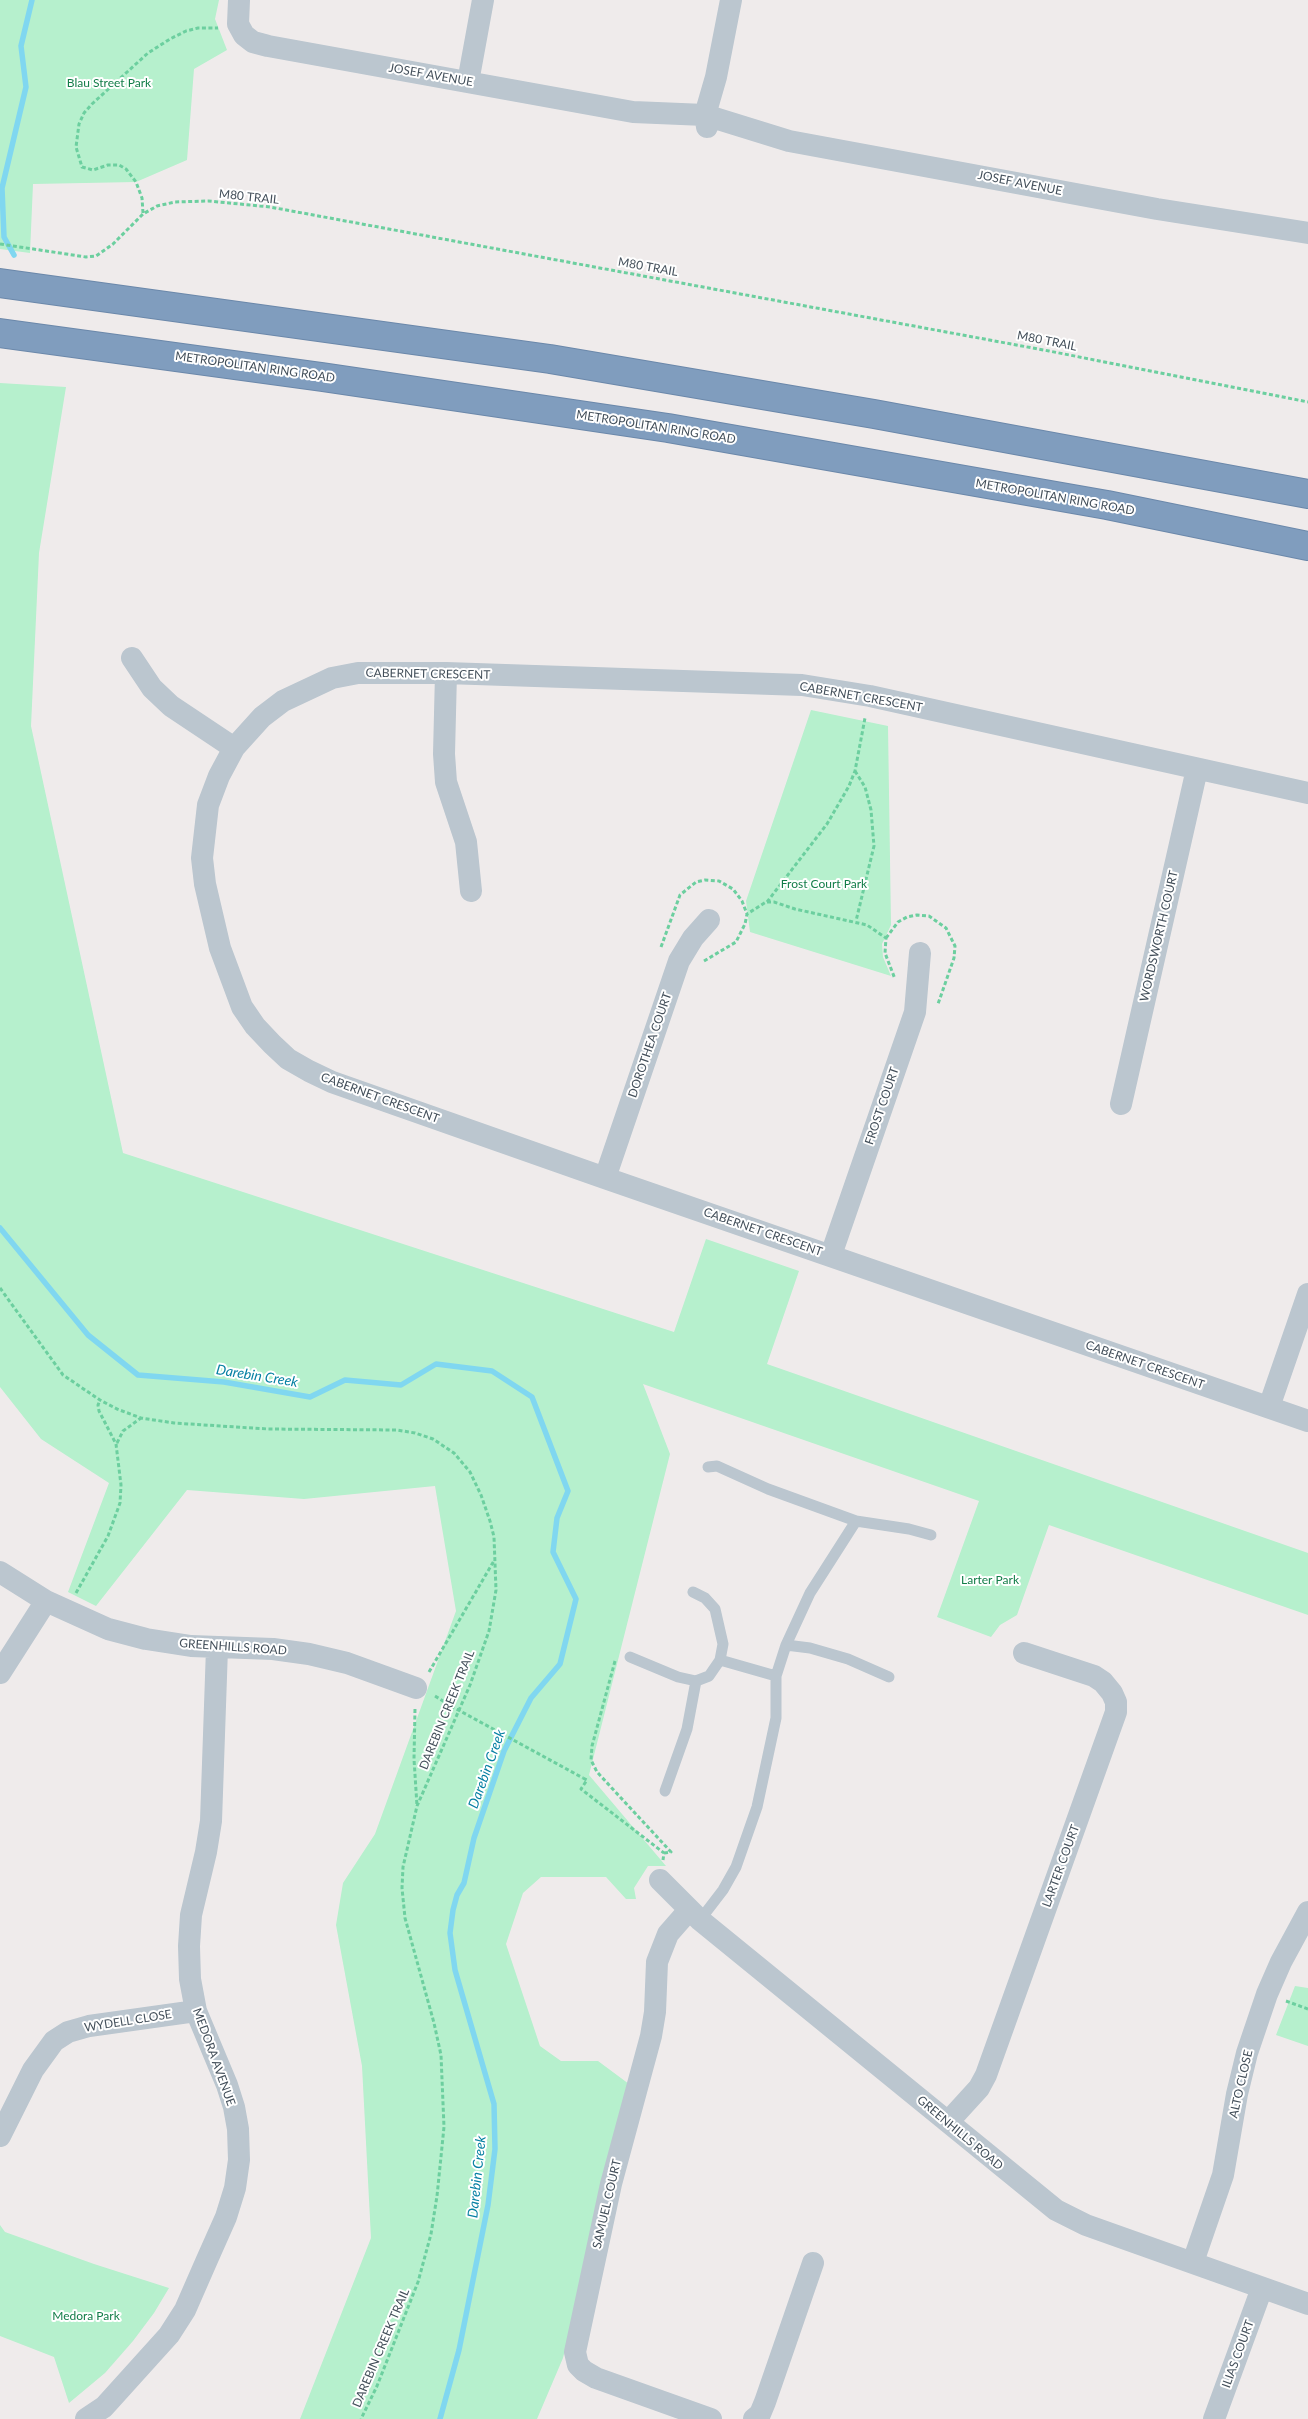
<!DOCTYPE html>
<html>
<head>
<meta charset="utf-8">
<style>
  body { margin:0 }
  canvas { display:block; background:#efebeb }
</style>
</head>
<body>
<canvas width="1308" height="2419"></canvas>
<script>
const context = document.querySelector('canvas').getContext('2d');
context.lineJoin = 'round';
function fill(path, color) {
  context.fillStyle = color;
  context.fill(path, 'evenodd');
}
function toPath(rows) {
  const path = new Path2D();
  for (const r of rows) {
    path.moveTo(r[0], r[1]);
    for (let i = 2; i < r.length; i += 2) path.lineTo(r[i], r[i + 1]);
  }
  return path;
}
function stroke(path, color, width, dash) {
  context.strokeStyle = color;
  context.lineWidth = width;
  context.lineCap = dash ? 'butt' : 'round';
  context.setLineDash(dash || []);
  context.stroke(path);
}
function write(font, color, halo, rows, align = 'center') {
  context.font = font + ' Lato,sans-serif';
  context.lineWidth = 4;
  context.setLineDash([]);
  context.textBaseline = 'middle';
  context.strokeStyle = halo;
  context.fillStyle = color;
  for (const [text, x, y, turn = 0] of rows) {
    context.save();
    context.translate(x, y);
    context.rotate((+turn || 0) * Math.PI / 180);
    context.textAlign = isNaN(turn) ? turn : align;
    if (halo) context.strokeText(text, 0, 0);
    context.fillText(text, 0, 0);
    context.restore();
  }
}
const green = toPath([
  [0,0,219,0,215,19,227,50,194,69,187,160,136,182,33,184,30,253,0,249],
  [0,383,66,387,39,553,31,726,123,1153,674,1332,706,1239,799,1271,767,1364,1308,1553,1308,1615,1049,1525,1017,1615,1000,1625,991,1637,937,1617,979,1501,643,1384,670,1454,589,1775,666,1866,648,1866,634,1888,636,1899,626,1899,606,1877,541,1877,523,1893,506,1944,540,2046,561,2061,598,2061,629,2084,563,2358,537,2419,300,2419,371,2238,362,2066,336,1925,343,1883,375,1834,456,1611,435,1486,304,1499,187,1490,96,1606,68,1592,109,1483,41,1439,0,1387],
  [811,710,888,726,891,925,882,944,883,957,891,976,750,932,746,901],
  [1295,1986,1308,1988,1308,2046,1276,2035],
  [0,2225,5,2232,94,2264,169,2288,154,2313,133,2341,105,2373,69,2403,54,2357,0,2336]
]);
const stream = toPath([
  [14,255,4,237,2,188,26,87,21,46,32,0],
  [0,1228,88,1335,138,1375,224,1382,310,1397,345,1380,401,1385,436,1364,492,1371,532,1397,568,1491,557,1518,553,1552,576,1599,560,1664,531,1698,504,1751,474,1838,464,1883,457,1895,453,1910,450,1933,455,1970,494,2104,495,2149,488,2205,459,2350,440,2419]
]);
const path = toPath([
  [143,213,142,198,136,182,126,169,119,165,108,165,93,170,82,167,76,147,79,124,84,113,92,104,148,53,170,39,186,31,198,28,218,28],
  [0,244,86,257,96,256,113,244,143,214,157,206,175,202,208,201,270,207,1049,351,1308,402],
  [855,771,865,787,871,810,874,846,856,921],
  [767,902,827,824,849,786,855,771,865,718],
  [886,938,898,922,907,917,917,915,929,916,946,928,955,946,954,958,938,1004],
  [661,947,680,895,696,882,705,880,719,881,733,889,742,901,747,914],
  [704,961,736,942,745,924,747,914,766,902,774,902,795,909,867,925,886,938,885,953,895,979],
  [0,1288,63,1375,100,1400,117,1409,141,1418,174,1423,268,1429,397,1430,415,1433,433,1439,454,1453,470,1472,481,1495,490,1521,494,1537,496,1590,489,1631,470,1685,417,1806,403,1867,402,1888,405,1918,434,2023,441,2055,444,2127,437,2196,431,2234,418,2282,377,2386,361,2419],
  [117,1443,123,1431,141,1418],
  [76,1593,108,1536,120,1503,121,1485,116,1444,99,1411,98,1405,100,1400],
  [615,1661,592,1746,591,1760,597,1772,671,1852,664,1853],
  [429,1672,495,1559],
  [435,1696,451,1706],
  [415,1709,414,1759,417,1806],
  [583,1778,587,1780,581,1789,664,1853,663,1860],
  [1286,2001,1308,2009]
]);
const lane = toPath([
  [708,1467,717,1466,768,1489,856,1521,909,1529,931,1535],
  [693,1592,705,1598,715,1609,723,1644,720,1660],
  [786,1645,810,1648,848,1659,889,1677],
  [630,1657,678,1677,696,1681,709,1676,720,1660,776,1676],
  [665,1791,687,1729,696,1681],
  [700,1920,723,1890,736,1867,757,1807,776,1718,776,1676,786,1645,810,1593,856,1521]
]);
const street = toPath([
  [239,0,238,24,244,35,253,42,268,46,633,112,705,115,789,141,1157,209,1308,233],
  [468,82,483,0],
  [707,127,705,115,716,77,731,0],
  [132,658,152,688,171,706,234,748],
  [446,673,444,754,446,782,466,842,471,891],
  [1308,793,870,696,802,685,446,673,358,673,332,678,283,701,262,717,234,748,219,776,208,805,202,858,205,884,220,948,242,1007,255,1026,272,1044,288,1059,309,1071,332,1082,605,1178,1308,1421],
  [1121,1104,1197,769],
  [605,1178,679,961,693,938,709,920],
  [831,1255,915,1012,920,953],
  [1269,1407,1308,1294],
  [0,1572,46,1601,108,1629,146,1639,191,1646,273,1649,309,1654,347,1663,416,1688],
  [0,1673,46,1601],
  [660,1880,700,1920,1056,2210,1086,2225,1308,2304],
  [689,1910,668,1934,657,1962,655,2012,651,2036,611,2184,575,2352,578,2365,584,2371,596,2378,711,2419],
  [948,2122,979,2088,986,2075,1116,1712,1116,1702,1112,1693,1103,1682,1094,1676,1024,1653],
  [0,2136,33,2070,54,2041,68,2032,89,2026,196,2011],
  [1193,2262,1223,2175,1237,2094,1247,2053,1267,1994,1281,1962,1308,1912],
  [86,2419,104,2407,169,2335,185,2310,206,2262,226,2217,235,2188,239,2160,238,2129,234,2107,227,2085,196,2011,190,1979,189,1946,191,1915,206,1852,211,1821,217,1648],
  [754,2419,760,2414,765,2402,813,2263],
  [1214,2419,1262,2288]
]);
const highway = toPath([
  [0,283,550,359,874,414,1308,494],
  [0,333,322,377,668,428,1107,505,1308,546]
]);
const pathBridge = toPath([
  [451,1706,583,1778]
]);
const streetNames = [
  ["JOSEF AVENUE",431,75,10],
  ["JOSEF AVENUE",1020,183,11],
  ["M80 TRAIL",249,197,6],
  ["M80 TRAIL",648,267,10],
  ["M80 TRAIL",1047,341,11],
  ["METROPOLITAN RING ROAD",255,367,8],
  ["METROPOLITAN RING ROAD",656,427,9],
  ["METROPOLITAN RING ROAD",1055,497,10],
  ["CABERNET CRESCENT",428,674,1],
  ["CABERNET CRESCENT",861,697,10],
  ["WORDSWORTH COURT",1159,936,-77],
  ["DOROTHEA COURT",650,1045,-71],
  ["CABERNET CRESCENT",380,1098,20],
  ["FROST COURT",882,1106,-71],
  ["CABERNET CRESCENT",763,1232,19],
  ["CABERNET CRESCENT",1145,1365,19],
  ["GREENHILLS ROAD",233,1647,4],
  ["DAREBIN CREEK TRAIL",447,1710,-68],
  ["LARTER COURT",1061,1866,-70],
  ["WYDELL CLOSE",128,2021,-9],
  ["MEDORA AVENUE",214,2057,70],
  ["ALTO CLOSE",1241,2084,-77],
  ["GREENHILLS ROAD",960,2133,40],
  ["SAMUEL COURT",607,2204,-77],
  ["DAREBIN CREEK TRAIL",381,2348,-67],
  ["ILIAS COURT",1238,2354,-70]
];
const parkNames = [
  ["Blau Street Park",109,83],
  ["Frost Court Park",824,884],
  ["Larter Park",990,1580],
  ["Medora Park",86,2316]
];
const waterNames = [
  ["Darebin Creek",257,1376,9],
  ["Darebin Creek",487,1769,-70],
  ["Darebin Creek",477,2177,-84]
];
fill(green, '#b6f0cd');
stroke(stream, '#80d7f0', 5.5);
stroke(highway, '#6b88aa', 30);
stroke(path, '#6ccf9f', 3, [4, 2.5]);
stroke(lane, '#bbc6cf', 11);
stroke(street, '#bbc6cf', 22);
stroke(highway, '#809dbe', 28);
stroke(pathBridge, '#6ccf9f', 3, [4, 2.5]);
write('12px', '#434f5a', '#fff', streetNames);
write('12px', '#127d48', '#fff', parkNames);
write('italic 14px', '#0680a3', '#fff', waterNames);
</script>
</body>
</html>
